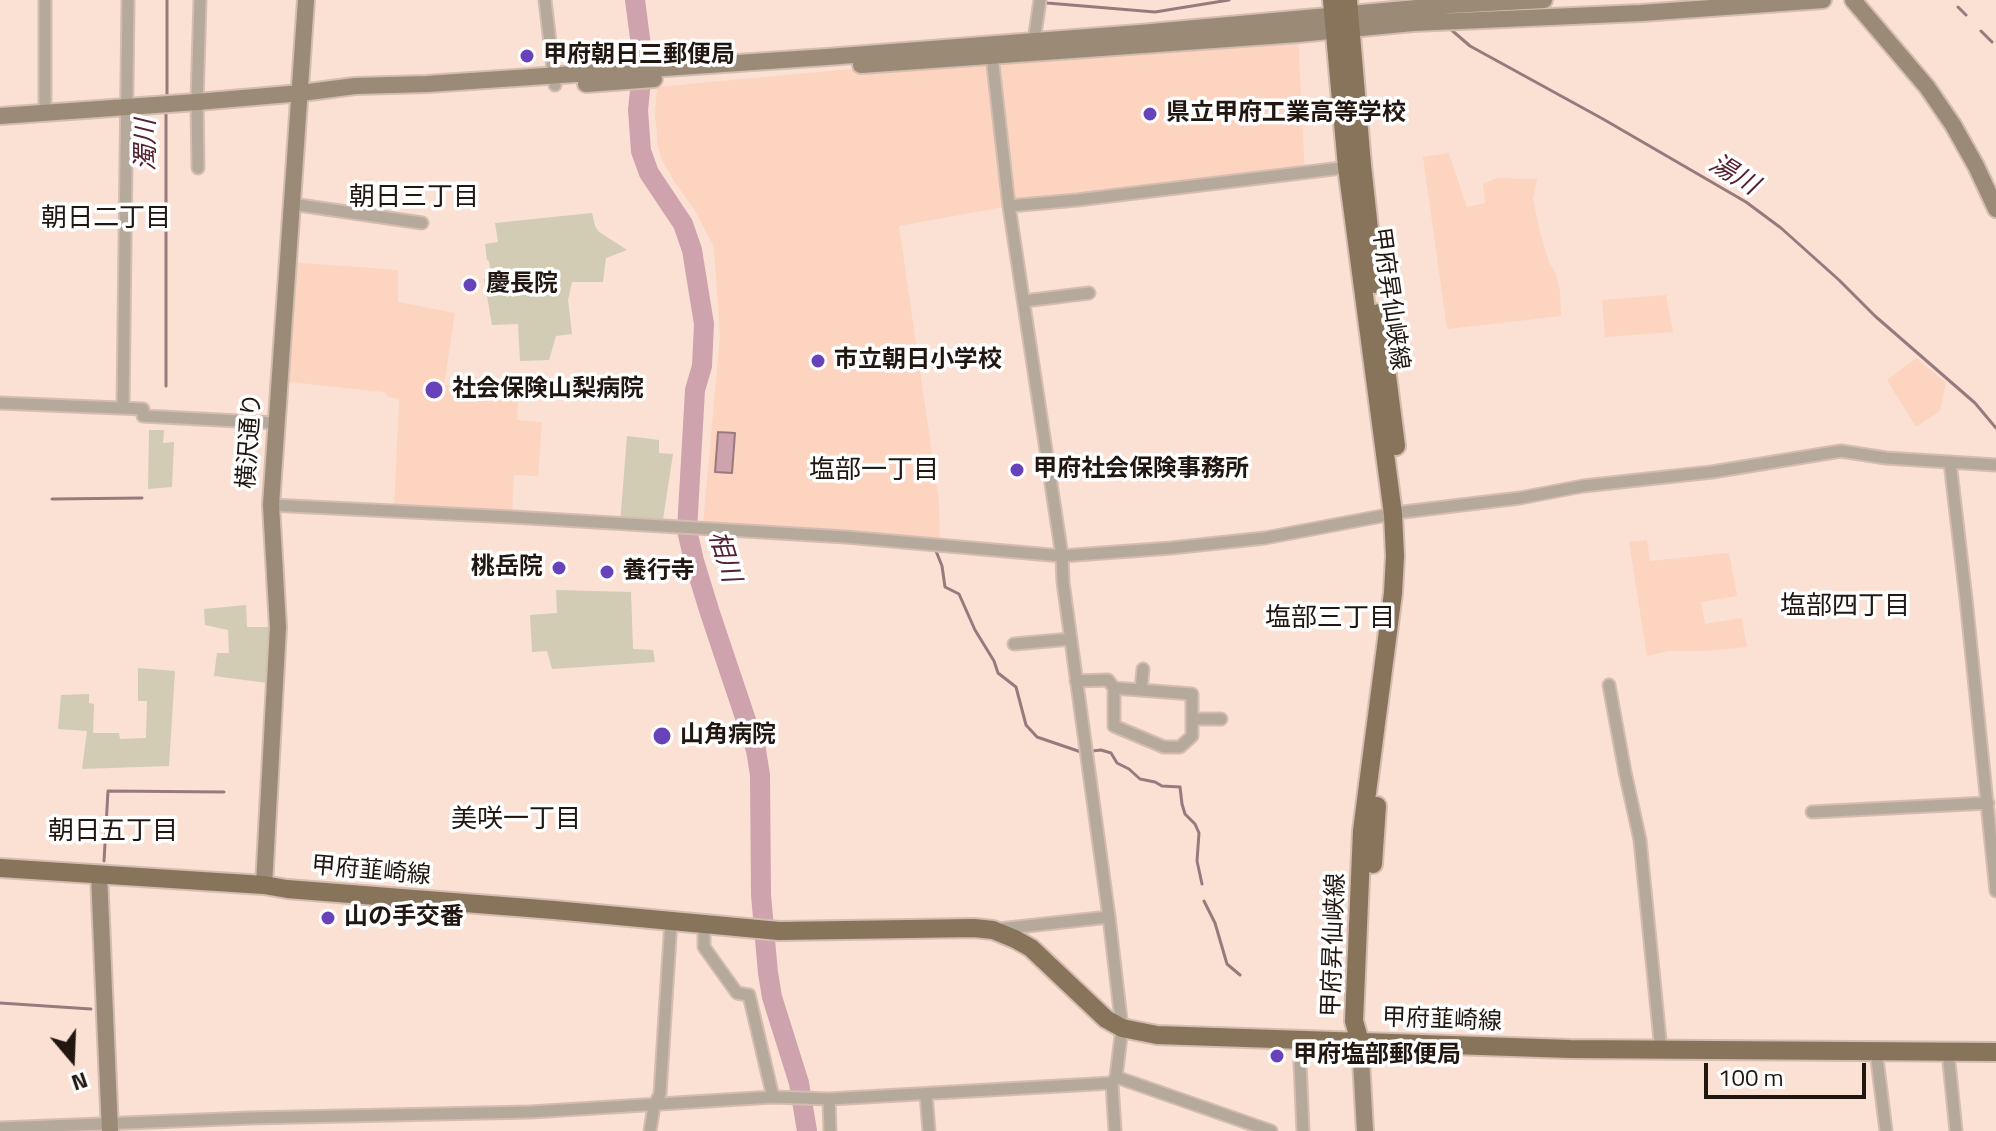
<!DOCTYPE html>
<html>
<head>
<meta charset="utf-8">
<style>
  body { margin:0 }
  #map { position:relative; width:1996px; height:1131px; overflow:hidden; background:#fbe1d3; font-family:"Titillium Web",sans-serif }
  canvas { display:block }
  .north { position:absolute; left:32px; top:1019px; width:80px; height:80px; -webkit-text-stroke:6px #fff; paint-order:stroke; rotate:161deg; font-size:22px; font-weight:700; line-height:32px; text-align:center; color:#211610 }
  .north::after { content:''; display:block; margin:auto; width:28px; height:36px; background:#211610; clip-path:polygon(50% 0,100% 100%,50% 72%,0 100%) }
  .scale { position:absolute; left:1704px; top:1063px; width:162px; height:36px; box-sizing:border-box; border:4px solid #211610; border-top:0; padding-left:10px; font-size:24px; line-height:28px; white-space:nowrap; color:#211610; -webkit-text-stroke:6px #fff; paint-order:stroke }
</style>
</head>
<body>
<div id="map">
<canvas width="1996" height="1131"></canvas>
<div class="north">N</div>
<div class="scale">100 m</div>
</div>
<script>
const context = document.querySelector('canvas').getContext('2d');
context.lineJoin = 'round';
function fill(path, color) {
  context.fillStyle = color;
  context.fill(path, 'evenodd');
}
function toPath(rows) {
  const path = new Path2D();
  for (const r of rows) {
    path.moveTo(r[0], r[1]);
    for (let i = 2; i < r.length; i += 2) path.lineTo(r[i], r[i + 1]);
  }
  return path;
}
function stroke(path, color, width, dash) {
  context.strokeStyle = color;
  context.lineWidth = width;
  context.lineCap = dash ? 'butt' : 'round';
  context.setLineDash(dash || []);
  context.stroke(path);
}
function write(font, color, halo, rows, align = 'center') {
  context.font = font + ' "Titillium Web","Noto Sans JP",sans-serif';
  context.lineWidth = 7;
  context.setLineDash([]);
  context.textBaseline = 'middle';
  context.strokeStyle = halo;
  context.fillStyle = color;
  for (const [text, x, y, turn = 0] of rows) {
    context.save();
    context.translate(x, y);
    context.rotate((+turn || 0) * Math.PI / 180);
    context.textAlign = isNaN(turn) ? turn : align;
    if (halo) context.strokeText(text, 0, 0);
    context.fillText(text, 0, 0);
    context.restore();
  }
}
const built = toPath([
  [1298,34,1305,173,1009,206,899,226,939,502,940,542,703,525,720,336,714,247,694,209,674,181,662,160,658,147,655,114,657,87,992,56],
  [1449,153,1467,207,1485,203,1483,184,1497,178,1537,179,1533,199,1540,232,1549,262,1556,274,1560,291,1561,316,1447,329,1423,157],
  [288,262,398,270,398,302,455,313,444,385,519,390,517,420,542,422,538,476,514,475,512,517,394,512,399,399,388,397,384,392,279,381],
  [1666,295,1673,332,1605,337,1602,300],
  [1916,358,1946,383,1940,411,1916,427,1887,380],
  [1647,540,1650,561,1729,553,1737,596,1701,602,1705,624,1742,618,1747,647,1705,651,1668,651,1647,656,1629,542]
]);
const green = toPath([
  [592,213,595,226,599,232,627,250,606,258,603,282,572,282,568,300,572,334,556,336,549,360,520,361,518,324,492,325,484,279,489,278,488,269,490,268,489,261,487,260,485,244,498,242,495,223],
  [149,430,164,430,163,443,174,442,172,487,148,489],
  [627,436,659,440,659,453,673,454,662,526,620,524],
  [556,590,631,592,633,649,653,650,655,662,552,669,547,651,532,652,530,615,557,613],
  [246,605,247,627,278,627,275,684,214,676,217,653,229,653,228,630,205,625,204,609],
  [138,668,175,671,169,766,82,769,87,731,58,729,61,695,89,694,89,703,94,704,93,733,119,733,120,739,146,738,147,701,138,701]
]);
const water = toPath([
  [718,432,735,433,732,473,715,472,718,432]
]);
const stream = toPath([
  [1042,1,1047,3,1155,12,1229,0],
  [1958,7,1966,15],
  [1448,27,1470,46,1603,119,1746,202,1781,228,1839,280,1875,316,1975,403,1996,428],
  [1981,31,1992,42],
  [167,98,167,0],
  [166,386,166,110],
  [52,499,142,498],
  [936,551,942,566,945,587,959,594,975,630,994,661,998,673,1016,687,1026,725,1037,737,1081,752],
  [1092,751,1101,750,1111,753,1117,763,1129,769,1140,779,1155,782,1162,786,1180,787,1182,804,1185,814,1195,824,1199,833,1197,861,1202,884],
  [104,861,108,791,224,792],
  [1204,901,1215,923,1227,964,1240,975],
  [0,1003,91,1009]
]);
const river = toPath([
  [635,0,643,61,638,110,641,151,649,173,683,224,692,250,704,324,702,366,695,390,687,530,694,561,710,613,756,750,760,775,761,895,768,973,772,997,799,1083,807,1131]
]);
const street = toPath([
  [45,0,45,114],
  [545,0,555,85],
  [1034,41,1040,0],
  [992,56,1009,206,1062,556,1063,582,1109,917,1122,1028,1116,1077,1112,1083,1115,1131],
  [198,168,197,102,200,0],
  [292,204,422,223],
  [1009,206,1077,200,1350,167],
  [1024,301,1089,293],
  [0,403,143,409,143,416,276,423],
  [123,408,128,0],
  [1950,462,1966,599,1996,891],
  [271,505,512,517,846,537,1062,556,1171,548,1265,538,1403,512,1520,498,1583,486,1712,472,1841,451,1886,458,1996,465],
  [1014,644,1071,639],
  [1076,681,1108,680,1114,688,1192,694,1192,736,1180,747,1164,747,1114,726,1114,688],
  [1609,685,1625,772,1640,840,1661,1050],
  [1141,690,1143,669],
  [1192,719,1221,719],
  [1812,812,1988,803],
  [704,924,704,947,737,993,749,995,773,1097],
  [999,929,1109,917],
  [1299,1040,1303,1131],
  [1876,1051,1886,1131],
  [1948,1052,1956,1131],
  [1116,1077,1271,1131],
  [926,1094,929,1131],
  [829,1099,830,1131],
  [0,1128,250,1118,530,1112,773,1097,829,1099,1112,1083],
  [650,1131,654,1106,660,1094,671,921]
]);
const secondary = toPath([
  [1853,0,1927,87,1953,125,1976,166,1996,209],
  [861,65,1298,34,1413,23,1641,13,1823,0],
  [586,84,654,79],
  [0,116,197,102,301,93,355,86,427,84,827,57,1140,33,1450,5,1544,0],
  [99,874,110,1131],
  [264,885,278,627,271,505,306,0],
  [1360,1042,1365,1131]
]);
const primary = toPath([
  [1332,0,1347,167,1393,514,1395,556,1393,593,1362,831,1354,1021,1360,1042],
  [1348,0,1362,165,1375,284],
  [1379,313,1396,446],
  [1373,864,1377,806],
  [0,868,264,885,287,889,554,910,779,931,974,928,993,930,1015,939,1031,948,1106,1019,1122,1028,1157,1035,1570,1049,1996,1052]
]);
const markers = [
  [527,56,8,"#6742bb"],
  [1150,114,8,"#6742bb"],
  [470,285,8,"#6742bb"],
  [818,361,8,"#6742bb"],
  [434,390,10,"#6742bb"],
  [1017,470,8,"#6742bb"],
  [559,568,8,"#6742bb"],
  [607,572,8,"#6742bb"],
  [662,736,10,"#6742bb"],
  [328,918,8,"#6742bb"],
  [1277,1056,8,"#6742bb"]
];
const poiNames = [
  ["甲府朝日三郵便局",543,56],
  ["県立甲府工業高等学校",1166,114],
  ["慶長院",486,285],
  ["市立朝日小学校",834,361],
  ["社会保険山梨病院",452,390],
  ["甲府社会保険事務所",1033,470],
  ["桃岳院",543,568,"right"],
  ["養行寺",623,572],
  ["山角病院",680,736],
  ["山の手交番",344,918],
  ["甲府塩部郵便局",1293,1056]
];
const streetNames = [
  ["甲府昇仙峡線",1389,299,82],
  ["横沢通り",251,441,-86],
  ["甲府韮崎線",371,872,5],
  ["甲府昇仙峡線",1335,945,-88],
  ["甲府韮崎線",1442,1021,2]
];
const waterNames = [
  ["濁川",148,145,-90],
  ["湯川",1733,176,31],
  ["相川",723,557,73]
];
const neighbourhoodNames = [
  ["朝日三丁目",414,199],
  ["朝日二丁目",106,220],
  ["塩部一丁目",874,472],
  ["塩部四丁目",1845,608],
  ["塩部三丁目",1330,620],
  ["美咲一丁目",516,821],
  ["朝日五丁目",113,833]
];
fill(built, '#fcd4bf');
fill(green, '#d1ccb3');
fill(water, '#cea3ad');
stroke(water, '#9a797e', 2);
stroke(stream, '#9a797e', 3);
stroke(river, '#cea3ad', 20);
stroke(street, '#d4bcb0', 15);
stroke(secondary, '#d4bcb0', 20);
stroke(primary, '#d4bcb0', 22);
stroke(street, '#b4a99b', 11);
stroke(secondary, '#9a8a76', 16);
stroke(primary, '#88745b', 18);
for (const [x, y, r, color] of markers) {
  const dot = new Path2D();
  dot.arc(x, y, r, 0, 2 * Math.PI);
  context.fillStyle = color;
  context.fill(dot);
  stroke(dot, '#fff', 3);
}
write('bold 24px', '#211610', '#fff', poiNames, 'left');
write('24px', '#211610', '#fff', streetNames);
write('italic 26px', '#562031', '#fff', waterNames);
write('26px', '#211610', '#fff', neighbourhoodNames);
</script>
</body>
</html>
